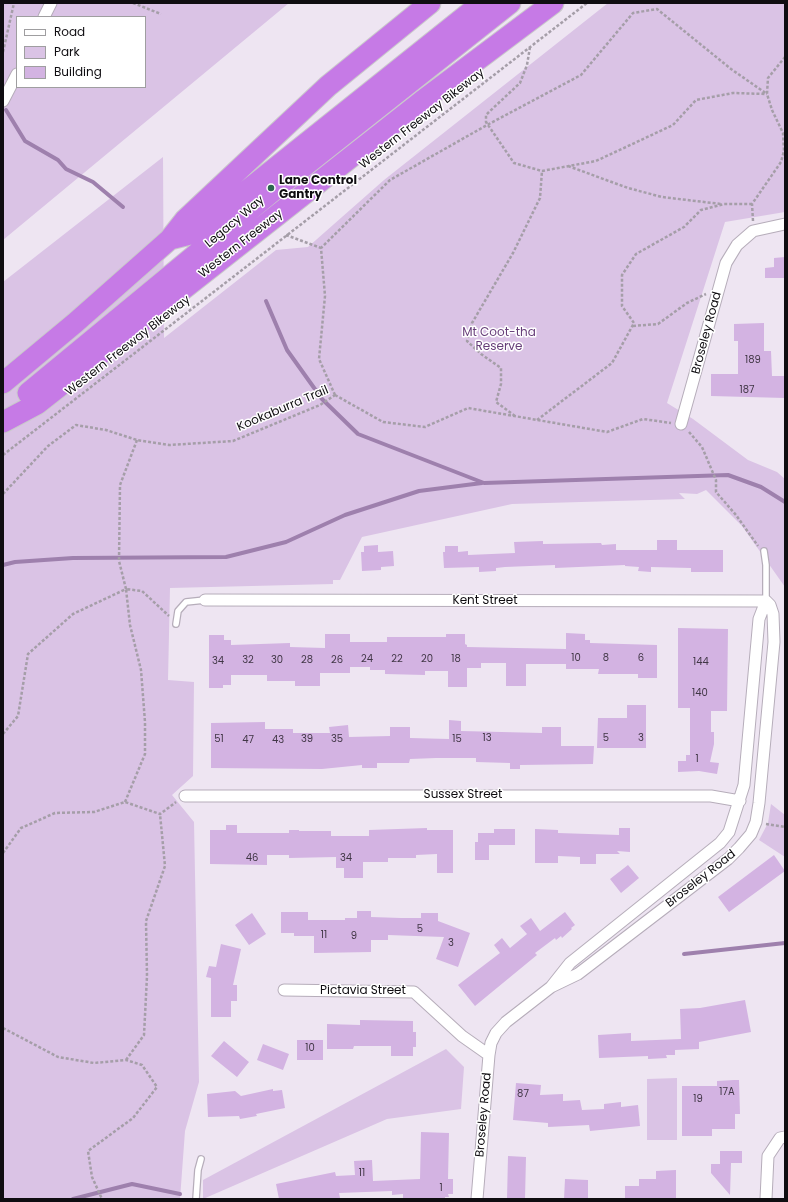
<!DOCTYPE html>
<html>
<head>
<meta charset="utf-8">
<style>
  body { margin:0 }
  #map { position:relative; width:788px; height:1202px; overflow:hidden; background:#eee5f2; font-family:Poppins,sans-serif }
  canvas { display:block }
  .frame { position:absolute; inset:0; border:4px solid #0f0d11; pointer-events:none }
  .legend { position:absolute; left:16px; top:16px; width:130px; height:72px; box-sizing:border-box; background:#fff; border:1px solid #9f9ea0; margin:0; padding:5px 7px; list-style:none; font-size:12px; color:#0f0d11 }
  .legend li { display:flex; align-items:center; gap:8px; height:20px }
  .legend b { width:20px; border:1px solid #9f9ea0 }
</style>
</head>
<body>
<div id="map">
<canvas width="788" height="1202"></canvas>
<div class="frame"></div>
<ul class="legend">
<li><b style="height:5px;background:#fff"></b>Road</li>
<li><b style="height:11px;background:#dac3e5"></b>Park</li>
<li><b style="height:11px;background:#d3b3e2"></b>Building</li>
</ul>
</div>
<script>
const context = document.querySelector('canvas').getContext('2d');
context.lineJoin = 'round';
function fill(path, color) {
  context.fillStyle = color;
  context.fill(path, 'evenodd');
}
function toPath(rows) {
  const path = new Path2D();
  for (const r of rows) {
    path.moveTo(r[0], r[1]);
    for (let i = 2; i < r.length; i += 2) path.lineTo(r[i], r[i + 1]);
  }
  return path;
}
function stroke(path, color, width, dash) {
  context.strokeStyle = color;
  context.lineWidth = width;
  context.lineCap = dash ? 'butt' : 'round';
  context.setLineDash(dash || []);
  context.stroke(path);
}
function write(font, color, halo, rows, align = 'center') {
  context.font = font + ' Poppins,sans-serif';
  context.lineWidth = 3;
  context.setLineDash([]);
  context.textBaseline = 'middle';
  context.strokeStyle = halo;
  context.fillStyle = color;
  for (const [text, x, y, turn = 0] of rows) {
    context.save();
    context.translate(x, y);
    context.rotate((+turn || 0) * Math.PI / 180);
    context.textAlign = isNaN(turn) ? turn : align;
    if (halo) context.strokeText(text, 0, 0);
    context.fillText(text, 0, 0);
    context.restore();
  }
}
const green = toPath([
  [3,3,289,3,3,240],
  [17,17,145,17,145,87,17,87],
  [608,3,785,3,785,212,725,222,667,403,693,419,748,460,777,472,785,479,785,587,742,526,706,490,697,494,679,493,685,499,512,504,362,537,340,580,333,580,333,584,170,588,168,680,194,682,193,776,172,795,194,822,199,1082,185,1131,180,1199,3,1199,3,282,163,157,164,338,276,250,308,247,384,180],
  [771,804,785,815,785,857,759,840,768,823],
  [446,1049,464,1067,461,1109,387,1119,203,1199,203,1180],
  [677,1078,677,1140,647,1140,647,1079]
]);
const stream = toPath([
  [6,110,25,141,58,160,66,169,93,182,123,207],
  [266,301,287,350,322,399,358,434,484,483,728,475,761,487,785,502],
  [3,565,15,562,73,558,226,557,286,542,345,515,419,491,482,483],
  [684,954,785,943],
  [73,1199,132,1184,180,1194]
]);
const building = toPath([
  [785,257,785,278,765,278,765,268,774,267,774,258],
  [764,323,764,351,771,351,772,376,785,376,785,398,711,396,711,374,738,374,738,341,734,341,734,324],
  [657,540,677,540,677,550,723,550,723,572,691,572,691,568,651,567,651,572,638,571,639,567,625,566,625,565,555,568,555,565,505,567,496,568,496,571,479,572,479,567,444,568,443,552,445,552,445,546,458,546,458,552,468,551,468,555,515,553,514,542,543,541,543,544,601,543,602,545,616,544,616,550,657,550],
  [378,545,378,552,393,551,394,566,381,567,381,570,362,571,361,552,364,552,364,546],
  [678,628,728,629,727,711,711,711,711,732,714,732,714,744,710,762,719,763,717,774,699,771,678,772,678,761,686,761,686,755,690,755,690,708,678,708],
  [566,633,585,634,585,640,590,640,590,643,657,645,657,678,638,678,638,674,598,674,599,669,566,669,566,664,526,664,526,686,506,686,506,663,481,663,481,668,467,668,467,687,448,687,448,671,425,671,425,675,385,674,385,670,370,670,370,667,350,667,350,673,320,673,320,686,295,686,295,681,267,681,267,675,231,675,231,685,223,685,223,688,209,688,209,635,224,635,224,640,231,640,231,645,290,643,290,647,325,648,325,634,350,634,350,642,387,642,387,637,446,637,446,634,465,634,465,644,467,645,467,647,566,649],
  [627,705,646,705,646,748,597,748,598,718,627,718],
  [449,720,461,721,461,731,542,733,542,727,561,727,561,746,594,746,593,764,520,765,520,769,510,769,510,763,476,762,476,758,436,758,410,759,409,763,377,763,377,768,362,768,362,765,322,769,211,768,211,723,265,722,265,729,293,729,293,733,330,733,329,727,348,725,349,737,390,736,390,727,410,727,410,738,449,739],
  [226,825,237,825,237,833,289,833,289,830,299,830,299,831,331,831,331,836,369,836,369,830,427,828,427,830,453,830,453,873,437,873,437,854,416,855,416,858,388,858,388,862,363,862,363,878,344,878,344,868,336,868,336,857,289,858,289,855,267,855,267,865,210,864,210,830,226,830],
  [619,828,630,828,630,852,617,851,620,854,596,854,596,864,580,864,580,857,558,856,558,863,535,863,535,829,558,830,558,833,619,835],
  [494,829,515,829,515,845,489,845,489,860,475,860,475,842,478,842,478,833,494,833],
  [774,855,785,871,729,912,718,897],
  [628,865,639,878,621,893,610,879],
  [357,911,371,911,371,917,401,918,421,918,421,913,438,913,438,921,470,933,458,967,436,959,444,937,388,935,388,940,371,940,371,952,314,953,314,936,294,936,294,933,281,933,281,912,308,912,308,920,345,920,345,918,357,918],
  [565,912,575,925,571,928,572,929,562,938,561,936,556,940,555,938,535,953,537,955,475,1006,458,985,500,953,494,945,502,938,510,948,527,934,520,926,531,918,540,931],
  [252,913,266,934,249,945,235,925],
  [221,944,241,949,233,985,237,985,237,1001,231,1001,231,1017,211,1017,211,978,206,977,209,966,216,967],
  [745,1000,751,1032,699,1042,699,1049,675,1050,675,1055,666,1055,667,1058,648,1059,648,1056,599,1058,598,1035,631,1033,631,1041,681,1039,680,1009,700,1008],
  [360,1020,413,1021,413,1032,416,1032,416,1047,413,1047,413,1056,391,1056,391,1046,354,1046,353,1049,327,1049,327,1024,360,1025],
  [297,1040,323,1040,323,1060,297,1060],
  [224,1041,249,1062,237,1077,211,1056],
  [263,1044,289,1054,283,1070,257,1060],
  [734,1080,739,1080,740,1114,735,1114,735,1129,712,1129,712,1136,682,1136,682,1086,717,1086,717,1081],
  [516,1083,541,1085,540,1095,563,1094,563,1101,580,1100,582,1110,604,1109,604,1104,621,1102,621,1107,638,1105,640,1126,590,1131,589,1125,548,1127,548,1123,513,1120],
  [273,1089,273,1091,282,1090,285,1108,256,1114,257,1116,240,1119,239,1116,208,1117,207,1094,235,1091,241,1096],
  [421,1132,449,1133,448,1179,453,1179,453,1194,448,1194,449,1197,445,1197,445,1199,403,1199,403,1194,392,1195,392,1191,339,1193,340,1198,334,1199,279,1199,276,1184,335,1172,336,1176,355,1175,354,1161,372,1160,373,1181,420,1179],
  [720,1151,742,1151,742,1163,731,1163,730,1195,711,1173,711,1164,720,1164],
  [508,1156,526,1157,525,1199,507,1199],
  [676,1170,676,1199,625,1199,625,1186,639,1186,639,1179,656,1179,656,1171],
  [565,1179,588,1180,588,1199,564,1199]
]);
const path = toPath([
  [133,3,161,14],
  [530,47,527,65,520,83,490,111,486,115,486,122,514,163,542,171,596,161,673,125,696,100,733,93,767,94],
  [3,52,14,3],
  [568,166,628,188,662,197,721,204],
  [753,221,752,204,781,162,784,151,783,133,772,110,767,94,768,78,785,57],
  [286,235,321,248],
  [633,326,658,324,687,303,706,294],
  [335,395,319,359,325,296,321,248,390,180,487,125,581,75,633,13,657,9,731,69,767,94],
  [335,395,383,422,425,427,468,408,607,432,643,419,671,423],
  [515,416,496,402,501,384,501,368,481,354,467,341,472,323,513,253,540,198,542,171],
  [537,420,612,363,634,323,622,306,622,275,636,254,684,227,701,210,724,204,752,204],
  [689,432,702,447,716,480,716,492,736,515,758,546],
  [3,455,587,3],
  [3,494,48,446,76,425,106,430,137,440,169,445,233,441,320,405,335,395],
  [3,734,18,716,28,654,73,614,126,589,119,561,120,485,137,440],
  [125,802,145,754,145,722,141,670,130,625,126,589,142,591,169,616],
  [766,824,785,827],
  [3,853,21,828,55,813,94,812,125,802,160,814,176,802],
  [3,1028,58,1057,94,1063,126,1060,142,1065,157,1087,133,1118,88,1151,92,1177,102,1199],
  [126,1060,144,1035,147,976,146,921,165,866,160,814]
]);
const service = toPath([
  [764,551,766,565,766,601],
  [176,624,178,611,186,602,205,600],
  [196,1199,198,1170,201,1159]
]);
const minor = toPath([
  [44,17,51,3],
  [3,101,17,74],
  [681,424,726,263,737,245,753,231,785,224],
  [205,600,766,601],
  [185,796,711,796,740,801],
  [551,987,578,974,728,859,739,848,751,834,756,822,759,803,774,642,773,614,770,605,766,601],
  [284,990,414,992,462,1036,489,1055],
  [477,1199,489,1055,491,1043,496,1033,506,1022,551,987,570,963,720,843,729,832,744,785,759,619,766,601],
  [766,1199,768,1156,780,1138,785,1137]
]);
const motorway = toPath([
  [170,239,194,233,482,3],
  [3,383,75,323,170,239,185,220,328,86,430,3],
  [28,393,274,190,510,3],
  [3,422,37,404,421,102,553,3]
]);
const markers = [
  [271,188,4,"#2c664f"]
];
const numberNames = [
  ["189",753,360],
  ["187",747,390],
  ["10",576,658],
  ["8",606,658],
  ["6",641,658],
  ["24",367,659],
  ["22",397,659],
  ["20",427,659],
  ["18",456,659],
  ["32",248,660],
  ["30",277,660],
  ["28",307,660],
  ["26",337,660],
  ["34",218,661],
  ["144",701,662],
  ["140",700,693],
  ["13",487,738],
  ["5",606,738],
  ["3",641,738],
  ["51",219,739],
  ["39",307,739],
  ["35",337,739],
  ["15",457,739],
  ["47",248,740],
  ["43",278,740],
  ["1",697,759],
  ["46",252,858],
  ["34",346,858],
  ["5",420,929],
  ["11",324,935],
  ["9",354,936],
  ["3",451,943],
  ["10",310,1048],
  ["17A",727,1092],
  ["87",523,1094],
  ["19",698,1099],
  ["11",362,1173],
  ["1",441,1188]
];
const streetNames = [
  ["Western Freeway Bikeway",422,119,-38],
  ["Legacy Way",235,222,-40],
  ["Western Freeway",241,244,-38],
  ["Broseley Road",707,333,-75],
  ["Western Freeway Bikeway",128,346,-38],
  ["Kookaburra Trail",283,409,-23],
  ["Kent Street",485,601],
  ["Sussex Street",463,795],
  ["Broseley Road",701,879,-38],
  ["Pictavia Street",363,991],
  ["Broseley Road",484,1115,-85]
];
const poiNames = [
  ["Lane Control",279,181],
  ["Gantry",279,195]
];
const parkNames = [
  ["Mt Coot-tha",499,333],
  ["Reserve",499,347]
];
fill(green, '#dac3e5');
stroke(stream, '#9e80ad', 4);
fill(building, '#d3b3e2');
stroke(service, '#b6adba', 8);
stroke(minor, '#b6adba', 13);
stroke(motorway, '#cacacb', 23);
stroke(path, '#a59ea8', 2.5, [3, 2]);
stroke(service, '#fff', 5.5);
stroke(minor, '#fff', 11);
stroke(motorway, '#c67ae6', 21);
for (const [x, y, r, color] of markers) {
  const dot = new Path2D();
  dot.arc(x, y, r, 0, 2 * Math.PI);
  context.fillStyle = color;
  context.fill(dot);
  stroke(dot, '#fff', 1.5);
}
write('10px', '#403645', null, numberNames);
write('12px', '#0f0d11', '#fff', streetNames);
write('bold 12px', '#0f0d11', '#fff', poiNames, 'left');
write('12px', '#673e79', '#fff', parkNames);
</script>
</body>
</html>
